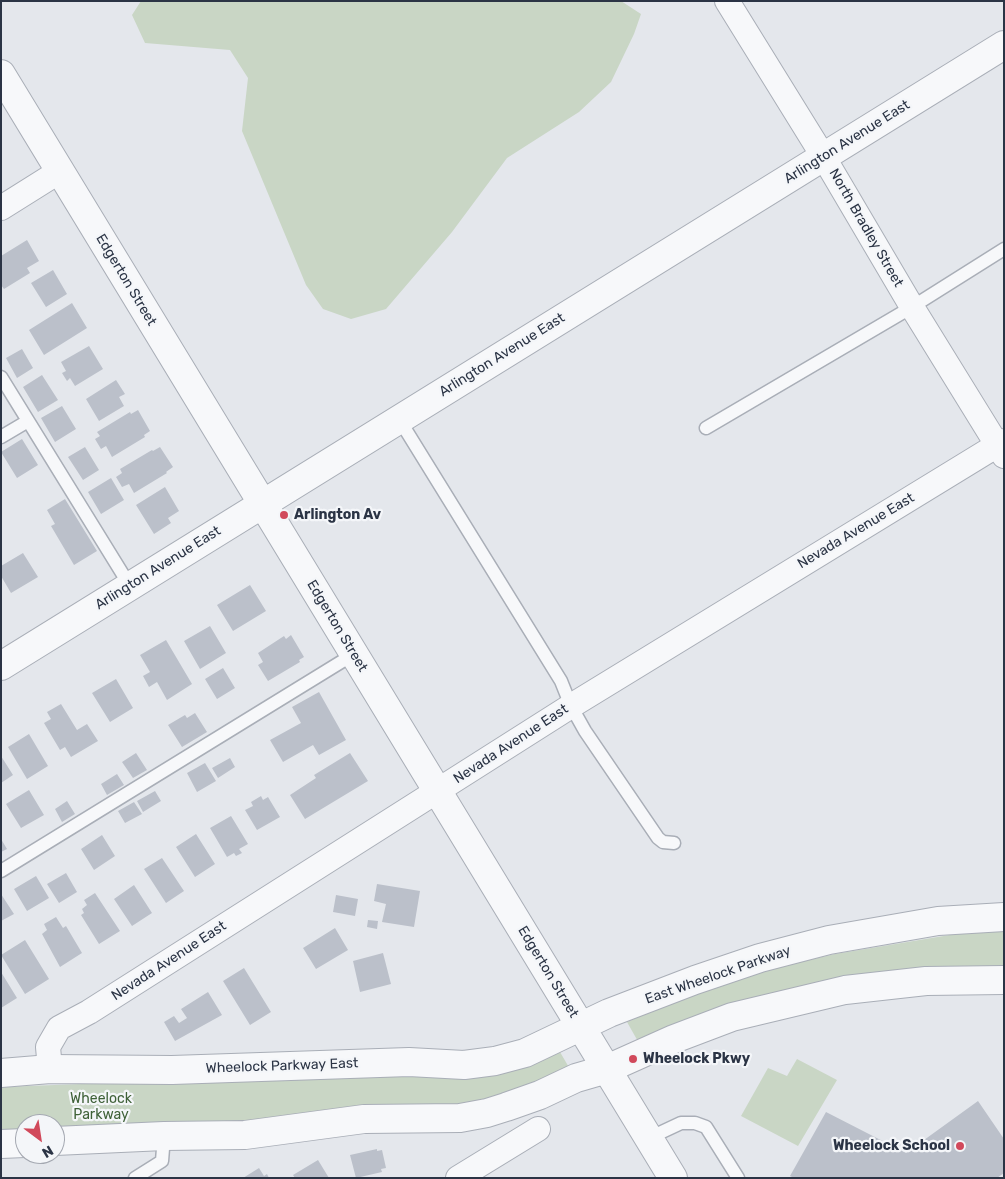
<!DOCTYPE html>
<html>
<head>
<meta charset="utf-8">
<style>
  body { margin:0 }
  #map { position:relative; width:1005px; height:1179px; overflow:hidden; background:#e4e7ec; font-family:Rubik,sans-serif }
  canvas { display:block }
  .frame { position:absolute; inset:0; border:2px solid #2b3445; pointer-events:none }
  .north { position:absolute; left:15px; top:1114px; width:50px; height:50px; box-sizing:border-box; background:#f4f6f9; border:1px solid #a4a8b1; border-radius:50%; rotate:149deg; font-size:14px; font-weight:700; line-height:20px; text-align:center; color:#2b3445 }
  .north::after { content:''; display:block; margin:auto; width:18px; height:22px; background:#d1495b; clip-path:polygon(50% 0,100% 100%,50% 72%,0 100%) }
</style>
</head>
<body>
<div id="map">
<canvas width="1005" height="1179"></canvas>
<div class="frame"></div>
<div class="north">N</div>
</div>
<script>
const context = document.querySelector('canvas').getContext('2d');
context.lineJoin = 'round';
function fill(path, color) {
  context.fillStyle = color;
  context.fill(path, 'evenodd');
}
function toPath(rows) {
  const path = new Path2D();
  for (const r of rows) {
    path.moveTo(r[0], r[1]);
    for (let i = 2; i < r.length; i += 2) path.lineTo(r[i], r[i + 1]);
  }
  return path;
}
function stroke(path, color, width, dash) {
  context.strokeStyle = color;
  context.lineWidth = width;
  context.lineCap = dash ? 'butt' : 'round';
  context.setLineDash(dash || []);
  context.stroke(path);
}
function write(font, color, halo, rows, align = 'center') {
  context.font = font + ' Rubik,sans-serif';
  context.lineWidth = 4.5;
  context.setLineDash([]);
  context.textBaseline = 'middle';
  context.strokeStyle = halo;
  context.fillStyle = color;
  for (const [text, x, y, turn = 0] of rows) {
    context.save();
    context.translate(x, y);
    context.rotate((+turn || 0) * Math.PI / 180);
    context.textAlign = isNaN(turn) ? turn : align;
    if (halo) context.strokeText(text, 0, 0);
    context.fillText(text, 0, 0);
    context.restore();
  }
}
const green = toPath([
  [141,1,621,1,641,14,634,34,611,82,579,112,507,158,452,232,386,309,351,319,323,309,306,285,242,131,248,78,230,50,145,43,132,15],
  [1004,926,1004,974,972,974,640,1045,627,1022,703,989,757,972,835,954],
  [560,1052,574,1076,508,1103,283,1119,55,1132,55,1124,25,1124,25,1134,1,1136,1,1087,510,1068],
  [797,1059,837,1080,798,1146,741,1116,768,1068,787,1076]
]);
const building = toPath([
  [27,240,39,261,27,268,30,273,4,289,1,285,1,256],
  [53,270,67,294,46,307,31,283],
  [72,303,87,328,44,355,29,330],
  [89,346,103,369,75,386,70,378,67,381,62,373,66,371,61,362],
  [22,349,33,368,17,378,6,358],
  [42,375,58,400,38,412,23,387],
  [116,380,125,394,119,397,124,406,99,421,86,399],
  [62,406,76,429,55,442,41,418],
  [138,410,150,431,144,435,145,437,112,457,106,446,101,449,95,439,100,436,97,432,130,412,131,414],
  [22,439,38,465,17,478,1,452],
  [85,447,99,470,83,480,68,457],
  [160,447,173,467,166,472,167,473,134,493,129,484,122,487,116,477,122,473,120,469,152,450,153,451],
  [111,478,124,500,101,514,88,492],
  [165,487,179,511,168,518,171,523,154,534,136,505],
  [65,499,97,551,74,565,51,526,55,524,47,510],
  [23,553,38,577,11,593,1,576,1,566],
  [250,585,266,611,233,631,217,605],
  [210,626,226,653,200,669,184,641],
  [291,635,304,657,299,660,300,662,268,681,258,665,263,662,258,653,284,636,286,639],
  [166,640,192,684,167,700,157,682,149,687,143,676,150,672,140,655],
  [223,668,235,688,217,699,205,679],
  [116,679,133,708,110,722,92,693],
  [319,692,346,740,319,755,313,745,283,762,270,740,301,723,292,707],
  [61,704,77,730,87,724,98,741,71,757,65,747,60,750,44,723,51,719,47,712],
  [195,713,207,732,182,747,168,725,185,715,187,718],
  [29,734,48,766,27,779,8,747],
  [136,753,147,770,133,778,122,762],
  [350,753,368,781,305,819,290,795,316,778,314,775],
  [1,756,13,775,1,783],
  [230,758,235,767,218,778,212,768],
  [205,763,216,781,197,792,187,773],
  [117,774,124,785,107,795,101,784],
  [29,790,44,815,21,828,6,804],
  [155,791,161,801,143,812,137,801],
  [261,796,263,800,268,797,280,817,257,830,245,810,253,806,251,802],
  [67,801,75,814,62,822,55,809],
  [134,802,142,814,125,823,118,811],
  [231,816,248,844,239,849,242,853,236,856,234,853,227,857,210,828],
  [196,834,215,864,195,877,176,847],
  [102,835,115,856,94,870,81,849],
  [1,839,7,849,1,852],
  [162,858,184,891,166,903,144,869],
  [66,873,77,892,59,903,47,884],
  [36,876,49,898,27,911,14,889],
  [377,884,420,891,414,927,382,922,386,904,374,901],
  [134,885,152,913,132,926,114,899],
  [95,893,120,931,99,944,81,915,84,913,82,909,87,905,84,900],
  [1,894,14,914,1,921],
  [336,895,358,899,355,916,333,912],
  [56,917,63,928,66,926,82,953,60,967,42,934,47,930,44,924],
  [368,920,378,921,377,929,367,927],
  [335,928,348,950,316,969,303,948],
  [25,940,49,979,25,994,1,955],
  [383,953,391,984,360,992,353,961],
  [244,968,271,1012,250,1025,223,981],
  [1,972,17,998,1,1008],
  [208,992,222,1015,175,1041,164,1022,174,1016,179,1023,187,1018,181,1009],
  [978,1101,1004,1139,1004,1173,997,1178,794,1178,790,1176,826,1112,906,1153],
  [377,1149,377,1151,382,1150,386,1168,381,1169,382,1172,356,1178,350,1155],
  [318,1160,329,1178,295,1178,293,1175],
  [259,1168,264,1176,267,1174,269,1178,243,1178]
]);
const service = toPath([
  [1,377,130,586],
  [399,419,561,681,571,706,585,731,658,838,663,842,674,843],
  [706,428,912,307,1004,249],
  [1,437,28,421],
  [1,871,354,654],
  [649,1138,681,1123,695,1123,706,1127,738,1178],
  [135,1178,162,1161,164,1136]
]);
const minor = toPath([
  [727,1,823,156,912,307,1004,456],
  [1,208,60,171],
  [50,1069,48,1047,59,1028,89,1012,571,706,1004,441],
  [458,1178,538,1129]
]);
const tertiary = toPath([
  [1,74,673,1178],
  [1,666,1004,45],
  [1,1073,50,1069,172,1070,409,1062,464,1065,495,1061,525,1053,609,1013,695,980,760,958,829,940,938,921,1004,917],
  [55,1141,164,1136,245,1135,364,1119,460,1118,487,1113,506,1107,540,1095,576,1078,607,1069,674,1039,732,1017,845,990,926,981,1004,980],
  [1,1144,25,1143]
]);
const markers = [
  [284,515,5,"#d1495b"],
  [633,1059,5,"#d1495b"],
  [960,1146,5,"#d1495b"]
];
const streetNames = [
  ["Arlington Avenue East",847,142,-32],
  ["North Bradley Street",866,228,60],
  ["Edgerton Street",126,280,59],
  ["Arlington Avenue East",502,355,-32],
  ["Nevada Avenue East",856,531,-31],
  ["Arlington Avenue East",158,568,-32],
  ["Edgerton Street",337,626,59],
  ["Nevada Avenue East",511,744,-33],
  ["Nevada Avenue East",169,961,-33],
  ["Edgerton Street",548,972,59],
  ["East Wheelock Parkway",718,975,-19],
  ["Wheelock Parkway East",282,1066,-2]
];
const poiNames = [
  ["Arlington Av",294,515],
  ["Wheelock Pkwy",643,1059],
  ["Wheelock School",950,1146,"right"]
];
const parkNames = [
  ["Wheelock",101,1099],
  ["Parkway",101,1115]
];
fill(green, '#c9d6c5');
fill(building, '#bbc0ca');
stroke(service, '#a9aeb7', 15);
stroke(minor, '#a9aeb7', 26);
stroke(tertiary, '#a9aeb7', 30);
stroke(service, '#f7f8fa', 12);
stroke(minor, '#f7f8fa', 24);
stroke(tertiary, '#f7f8fa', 28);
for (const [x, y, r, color] of markers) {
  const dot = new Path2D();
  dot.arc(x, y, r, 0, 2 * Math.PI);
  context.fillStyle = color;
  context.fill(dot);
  stroke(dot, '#f4f6f9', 2);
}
write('14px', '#2b3445', '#f4f6f9', streetNames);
write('bold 14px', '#2b3445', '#f4f6f9', poiNames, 'left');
write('14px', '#3f6138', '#f4f6f9', parkNames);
</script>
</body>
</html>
